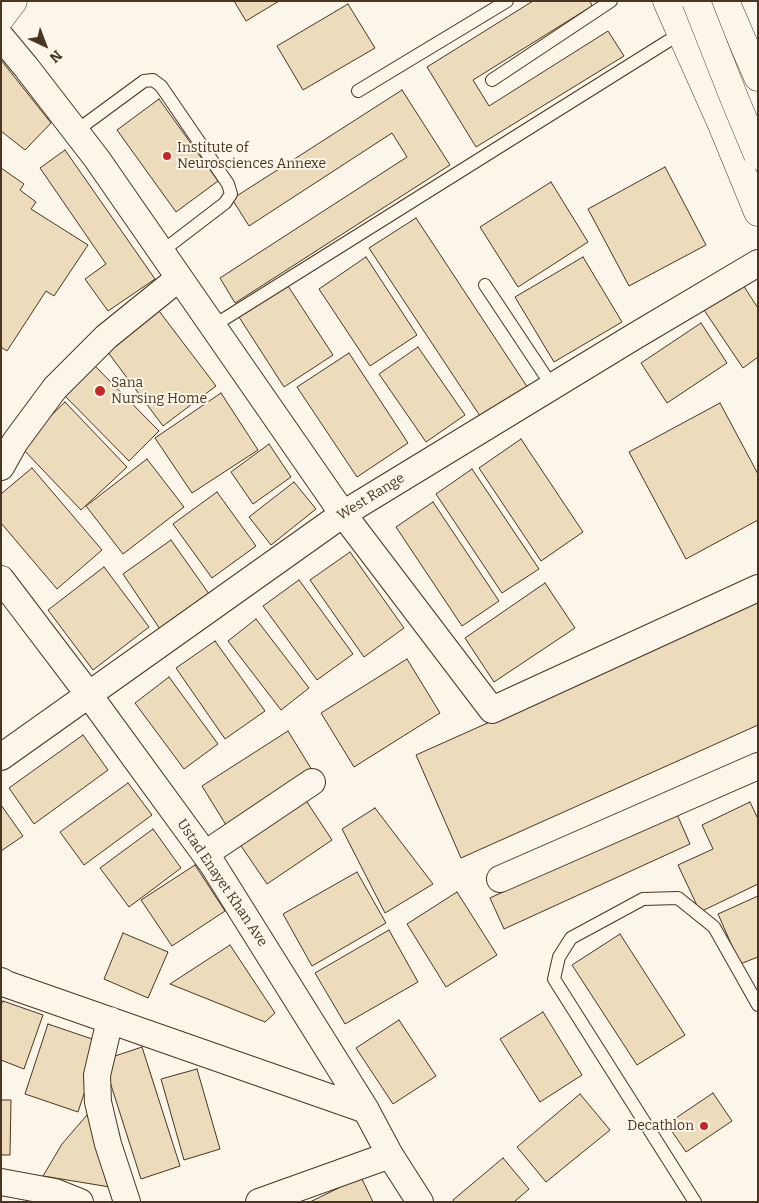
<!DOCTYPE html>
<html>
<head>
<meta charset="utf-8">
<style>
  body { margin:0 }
  #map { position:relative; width:759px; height:1203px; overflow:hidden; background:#fbf6e9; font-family:Bitter,serif }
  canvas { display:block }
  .frame { position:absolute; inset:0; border:2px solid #4a3520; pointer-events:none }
  .north { position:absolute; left:20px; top:20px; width:50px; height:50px; -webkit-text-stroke:4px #fbf6e9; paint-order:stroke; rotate:137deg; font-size:14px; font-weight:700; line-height:20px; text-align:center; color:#4a3520 }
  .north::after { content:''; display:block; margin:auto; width:18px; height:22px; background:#4a3520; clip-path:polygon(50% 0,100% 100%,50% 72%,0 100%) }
</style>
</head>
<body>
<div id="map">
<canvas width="759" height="1203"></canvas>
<div class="frame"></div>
<div class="north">N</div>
</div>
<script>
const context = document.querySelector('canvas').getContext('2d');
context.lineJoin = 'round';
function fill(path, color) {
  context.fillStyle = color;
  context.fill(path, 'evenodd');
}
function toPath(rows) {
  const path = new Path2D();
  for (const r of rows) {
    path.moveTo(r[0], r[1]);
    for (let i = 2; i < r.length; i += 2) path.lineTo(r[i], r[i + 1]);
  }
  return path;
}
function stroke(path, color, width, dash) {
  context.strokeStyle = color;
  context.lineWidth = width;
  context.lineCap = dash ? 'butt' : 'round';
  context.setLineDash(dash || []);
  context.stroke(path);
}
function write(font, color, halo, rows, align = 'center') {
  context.font = font + ' Bitter,serif';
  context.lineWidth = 4;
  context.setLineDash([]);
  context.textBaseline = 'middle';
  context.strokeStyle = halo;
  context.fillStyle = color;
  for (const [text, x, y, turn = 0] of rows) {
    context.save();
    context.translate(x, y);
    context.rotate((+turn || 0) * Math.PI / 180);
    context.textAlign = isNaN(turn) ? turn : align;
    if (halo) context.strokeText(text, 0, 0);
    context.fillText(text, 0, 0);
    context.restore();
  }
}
const building = toPath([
  [234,1,279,1,246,21,234,1],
  [533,1,590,1,592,6,473,80,489,106,608,31,624,56,476,147,427,67,533,1],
  [348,4,375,48,303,90,277,46,348,4],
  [1,60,51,123,25,150,1,131,1,60],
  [402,90,450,165,235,303,220,278,407,157,392,133,249,226,232,199,402,90],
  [159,99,218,181,176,212,117,130,159,99],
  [65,150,155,279,108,311,85,279,106,264,40,168,65,150],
  [665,167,706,245,629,286,588,209,665,167],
  [1,168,24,184,20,190,36,202,31,209,88,245,54,296,46,291,7,351,1,347,1,168],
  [551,182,588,242,518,287,480,227,551,182],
  [416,218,528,388,482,419,369,248,416,218],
  [366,257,417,335,370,366,319,289,366,257],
  [583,257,622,322,554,362,515,297,583,257],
  [743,285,758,308,758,357,743,368,704,310,743,285],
  [288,286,333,355,284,387,239,317,288,286],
  [156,307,216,386,163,426,104,347,156,307],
  [701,323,727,363,667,403,641,363,701,323],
  [418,347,465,415,426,442,379,374,418,347],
  [349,353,408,443,357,477,297,387,349,353],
  [91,362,159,431,129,461,61,392,91,362],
  [221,393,258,450,192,493,155,438,221,393],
  [65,402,127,467,81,510,20,446,65,402],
  [720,403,758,474,758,520,686,559,629,452,720,403],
  [521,439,583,532,541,561,479,468,521,439],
  [269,444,291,477,253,504,231,472,269,444],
  [147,459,184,507,123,554,86,506,147,459],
  [32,468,102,550,57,589,1,523,1,494,32,468],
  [472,469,539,569,502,593,436,494,472,469],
  [294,482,316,509,271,545,249,517,294,482],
  [217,492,256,546,212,578,173,524,217,492],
  [433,502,499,601,462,626,396,527,433,502],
  [171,540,214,601,164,635,123,574,171,540],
  [350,552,404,628,364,657,310,580,350,552],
  [104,567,149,627,93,670,48,610,104,567],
  [299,580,353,654,317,680,263,606,299,580],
  [545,583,575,628,494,682,465,638,545,583],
  [758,602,758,725,461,858,416,755,758,602],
  [256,619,309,688,281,710,228,641,256,619],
  [215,641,265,711,225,739,176,668,215,641],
  [407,659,440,713,354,767,321,713,407,659],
  [169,677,218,744,184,769,135,703,169,677],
  [288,731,312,770,226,825,202,786,288,731],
  [83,735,108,770,34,824,9,788,83,735],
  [128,783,152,815,84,865,60,832,128,783],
  [303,796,332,840,267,884,237,840,303,796],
  [750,802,758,819,758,884,700,912,678,865,713,849,702,825,750,802],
  [1,805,23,836,1,851,1,805],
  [375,808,433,884,385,913,342,829,375,808],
  [676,812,690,844,504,929,490,898,676,812],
  [153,829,181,868,129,907,100,868,153,829],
  [195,865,225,911,172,946,141,900,195,865],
  [357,872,386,923,312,966,283,914,357,872],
  [457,892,497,955,446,987,407,924,457,892],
  [758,896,758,957,740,964,718,914,758,896],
  [389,930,418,982,345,1024,315,973,389,930],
  [123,933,168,952,148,998,104,979,123,933],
  [620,934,685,1035,637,1065,572,965,620,934],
  [230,945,275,1013,265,1022,170,984,230,945],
  [3,1001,43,1015,24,1069,1,1060,1,1005,3,1001],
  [543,1012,582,1075,540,1102,500,1039,543,1012],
  [399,1020,436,1076,393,1104,356,1048,399,1020],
  [48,1024,101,1042,78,1112,25,1094,48,1024],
  [142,1047,180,1166,141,1179,103,1060,142,1047],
  [197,1069,220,1149,184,1160,161,1079,197,1069],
  [713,1093,732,1121,686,1152,667,1124,713,1093],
  [580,1094,610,1130,546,1182,517,1147,580,1094],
  [1,1100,11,1100,10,1155,1,1155,1,1100],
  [87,1115,122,1189,43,1176,62,1144,87,1115],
  [503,1158,529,1189,514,1202,454,1202,453,1200,503,1158],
  [361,1177,373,1202,310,1202,361,1177]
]);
const lane = toPath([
  [492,80,611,1],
  [358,91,507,1],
  [76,131,144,81,153,80,161,86,228,184,231,194,225,203,161,252],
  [485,285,552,386],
  [213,326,681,33],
  [695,1202,554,979,559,957,571,938,643,899,678,898,714,927,758,1005]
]);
const street = toPath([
  [1,37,26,67,97,159,343,514,492,710,758,588],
  [1,467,15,442,55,388,106,337,179,278],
  [1,579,89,695,213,865,366,1110,390,1155,420,1202],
  [1,757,343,514,635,336,758,263],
  [205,854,312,782],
  [500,879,758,766],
  [1,981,6,984,366,1110],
  [110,1020,97,1075,98,1102,108,1144,127,1202],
  [1,1182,55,1192,80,1202],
  [259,1202,390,1155]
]);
const primary = toPath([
  [667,1,721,122,758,212],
  [725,1,758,77],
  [1,17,13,1]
]);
const highwayBridge = toPath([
  [696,1,735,100,758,155]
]);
const markers = [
  [167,156,5,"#c62828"],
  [100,391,6,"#c62828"],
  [704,1126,5,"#c62828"]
];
const poiNames = [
  ["Institute of",177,148],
  ["Neurosciences Annexe",177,164],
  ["Sana",111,383],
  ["Nursing Home",111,399],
  ["Decathlon",694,1126,"right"]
];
const streetNames = [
  ["West Range",371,497,-32],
  ["Ustad Enayet Khan Ave",222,883,56]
];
fill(building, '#ecdcbc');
stroke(building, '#4a3520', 1);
stroke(lane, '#4a3520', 14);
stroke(street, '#4a3520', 28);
stroke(primary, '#4a3520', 29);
stroke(lane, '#fbf6e9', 12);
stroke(street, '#fbf6e9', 26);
stroke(primary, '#fbf6e9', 28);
stroke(highwayBridge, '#4a3520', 29, []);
stroke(highwayBridge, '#fbf6e9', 28);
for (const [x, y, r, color] of markers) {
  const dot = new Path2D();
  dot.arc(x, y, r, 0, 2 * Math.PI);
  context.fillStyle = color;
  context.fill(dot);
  stroke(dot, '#fbf6e9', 2);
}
write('14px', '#4a3520', '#fbf6e9', poiNames, 'left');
write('14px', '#4a3520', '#fbf6e9', streetNames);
</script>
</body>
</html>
